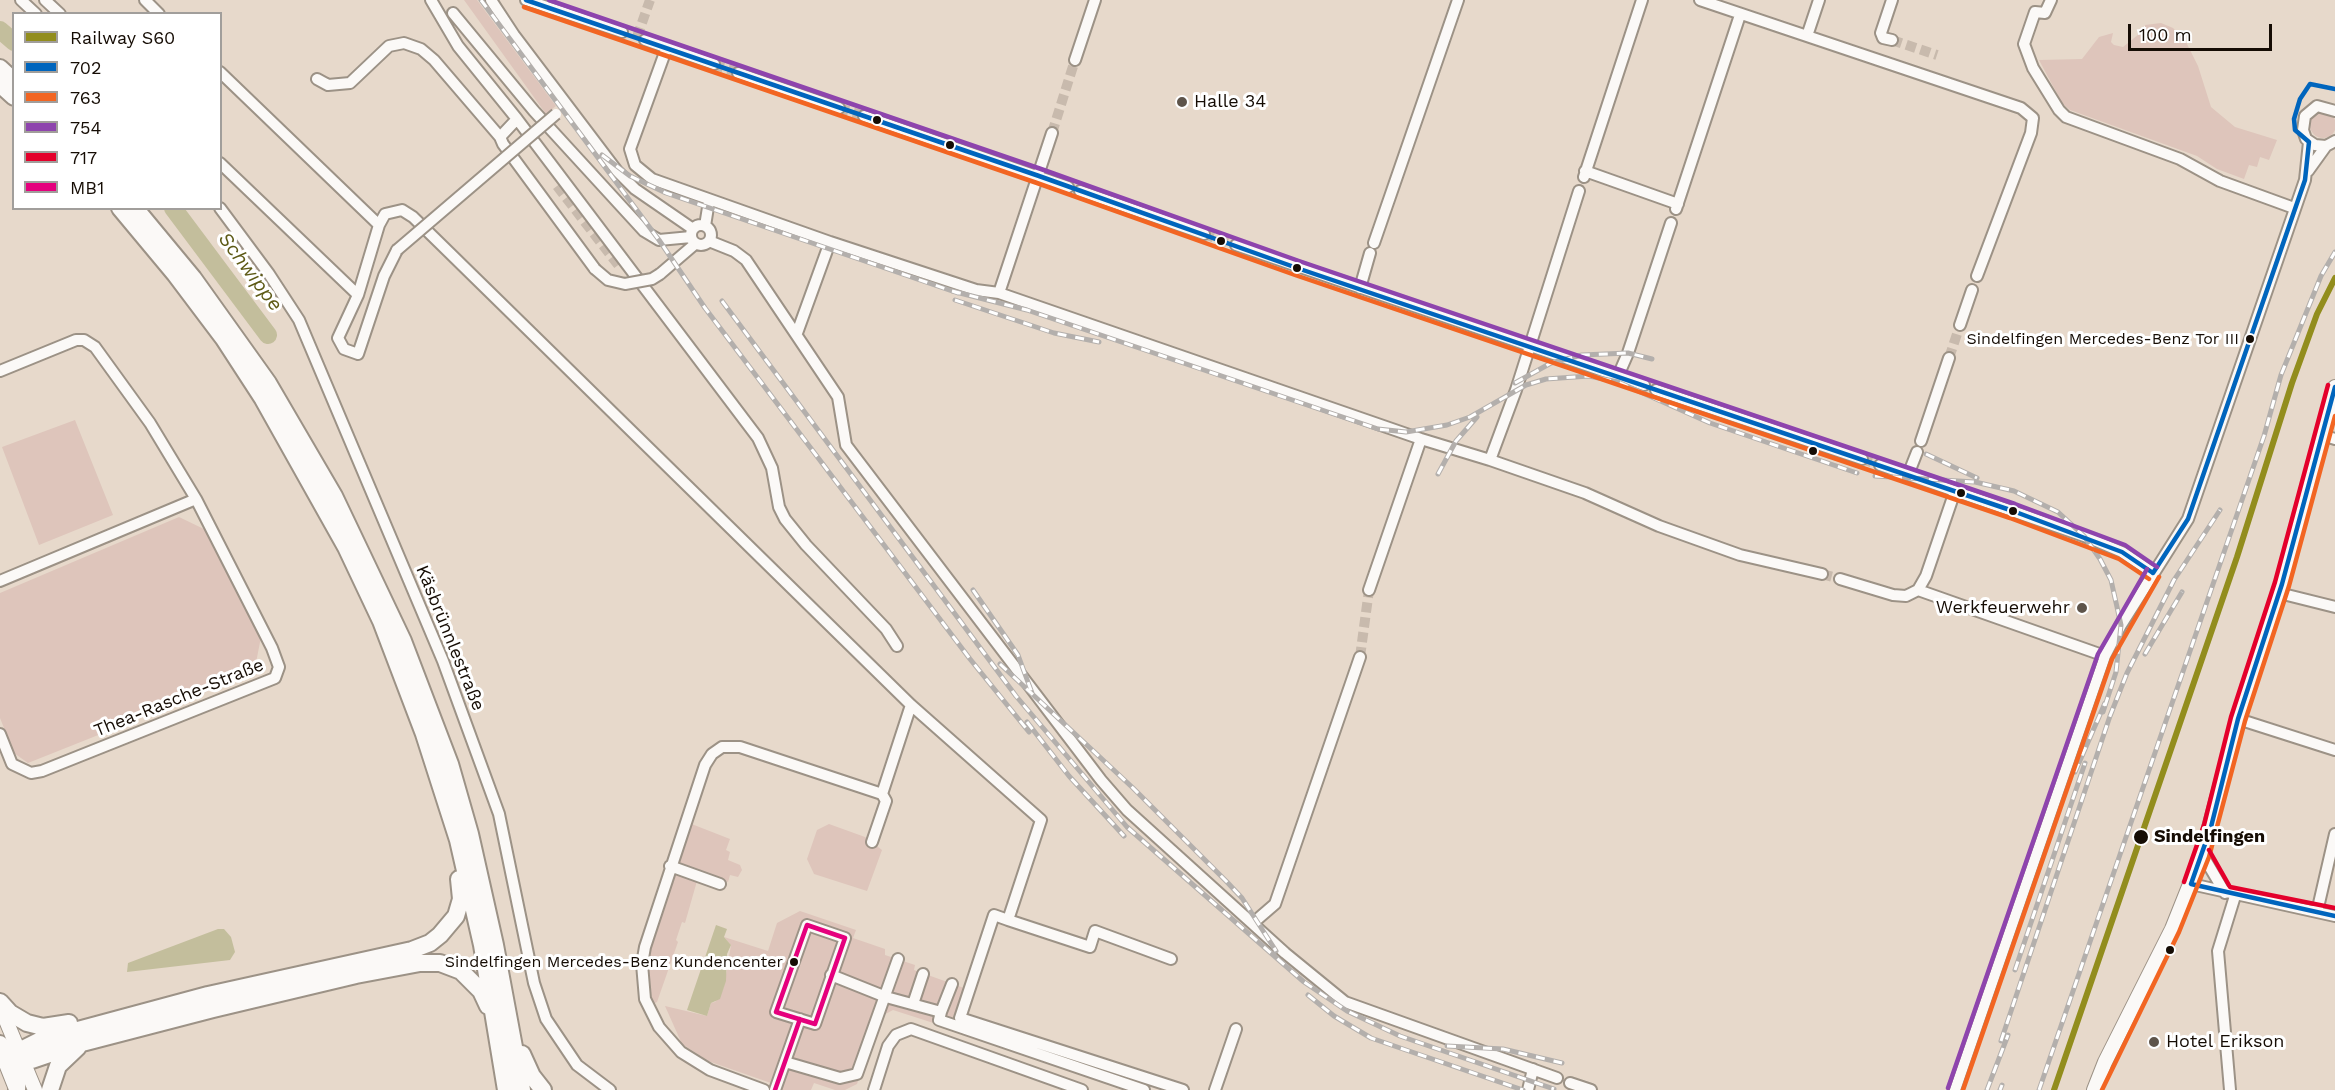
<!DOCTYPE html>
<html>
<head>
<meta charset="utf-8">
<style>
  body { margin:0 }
  #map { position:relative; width:2335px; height:1090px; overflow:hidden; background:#e7d9cb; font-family:"Work Sans",sans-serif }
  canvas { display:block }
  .legend { position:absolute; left:12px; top:12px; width:210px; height:198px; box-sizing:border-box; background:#fff; border:2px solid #a19e9b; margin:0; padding:8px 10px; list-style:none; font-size:18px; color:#150c04 }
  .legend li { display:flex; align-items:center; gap:12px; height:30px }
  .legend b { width:30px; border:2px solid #a19e9b }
  .scale { position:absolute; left:2128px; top:24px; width:144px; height:27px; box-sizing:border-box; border:3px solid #150c04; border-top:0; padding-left:8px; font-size:18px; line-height:21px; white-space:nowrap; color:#150c04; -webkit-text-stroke:4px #fff; paint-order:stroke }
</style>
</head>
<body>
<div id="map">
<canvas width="2335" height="1090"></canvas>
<ul class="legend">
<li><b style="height:8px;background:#928d1d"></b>Railway S60</li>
<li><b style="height:8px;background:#0065bd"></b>702</li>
<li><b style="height:8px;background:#f26522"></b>763</li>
<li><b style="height:8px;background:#8e44ad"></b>754</li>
<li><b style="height:8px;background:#e4002b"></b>717</li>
<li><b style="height:8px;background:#e5007d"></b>MB1</li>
</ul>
<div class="scale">100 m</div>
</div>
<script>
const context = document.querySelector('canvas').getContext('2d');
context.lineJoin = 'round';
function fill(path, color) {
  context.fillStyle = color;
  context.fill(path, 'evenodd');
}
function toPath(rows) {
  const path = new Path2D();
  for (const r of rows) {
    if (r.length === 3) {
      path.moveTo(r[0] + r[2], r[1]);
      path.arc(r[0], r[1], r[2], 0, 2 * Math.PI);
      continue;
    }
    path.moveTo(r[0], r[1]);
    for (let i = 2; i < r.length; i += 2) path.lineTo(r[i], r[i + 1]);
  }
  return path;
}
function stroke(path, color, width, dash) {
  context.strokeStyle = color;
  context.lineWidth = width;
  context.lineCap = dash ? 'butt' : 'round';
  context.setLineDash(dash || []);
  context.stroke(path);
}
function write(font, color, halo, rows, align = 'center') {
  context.font = font + ' "Work Sans",sans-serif';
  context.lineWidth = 6;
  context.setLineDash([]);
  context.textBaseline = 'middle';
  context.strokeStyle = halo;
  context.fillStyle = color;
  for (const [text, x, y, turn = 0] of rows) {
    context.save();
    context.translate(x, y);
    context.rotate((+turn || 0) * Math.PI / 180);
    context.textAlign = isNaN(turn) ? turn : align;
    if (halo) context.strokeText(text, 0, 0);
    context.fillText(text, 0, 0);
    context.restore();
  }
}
const green = toPath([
  [464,0,477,0,556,106,546,114],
  [2161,23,2173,28,2186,42,2198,66,2211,107,2235,127,2277,140,2269,160,2260,157,2257,167,2249,165,2244,179,2217,169,2197,156,2070,110,2062,103,2039,60,2082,59,2099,37,2113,33,2111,42,2114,45,2123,47,2144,30,2145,25],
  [2323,125,13],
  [75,420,113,515,39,545,2,447],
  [179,517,206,530,261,637,254,673,28,763,14,753,0,718,0,593],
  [689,823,730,839,726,850,730,852,728,860,740,865,742,870,738,877,730,875,728,882,699,874,685,923,682,922,676,940,678,942,657,1002,653,1004,647,980,647,955],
  [829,824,865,837,882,850,867,891,814,874,807,859,817,830],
  [800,911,856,930,853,938,885,949,885,955,915,965,914,970,964,988,949,1028,893,1010,880,1017,857,1084,845,1090,835,1090,814,1083,811,1090,781,1090,782,1087,768,1082,708,1061,682,1044,665,1006,707,1016,711,1003,715,1002,721,994,724,986,731,945,724,937,768,951,777,923]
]);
const water = toPath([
  [716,925,727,929,724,937,731,945,727,954,726,981,720,999,711,1003,707,1016,687,1010],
  [218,929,224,929,231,937,235,952,230,960,127,972,128,963]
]);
const river = toPath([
  [0,30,14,42],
  [173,208,268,335]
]);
const minorTunnel = toPath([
  [637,37,650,0],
  [1892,40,1937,55],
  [714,64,738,73],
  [839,108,864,116],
  [1052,133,1075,60],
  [557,186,619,266],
  [1204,234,1236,245],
  [1949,358,1960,325],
  [1862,459,1880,465],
  [1822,574,1840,579],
  [1360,657,1369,590]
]);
const minor = toPath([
  [21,0,36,14],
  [45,0,60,14],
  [145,0,159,14],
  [431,0,458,46,517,119,758,438,772,468,779,507,785,519,806,545,886,629,897,646],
  [491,0,514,35,617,171,635,189,693,229],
  [526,0,622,32],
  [1700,0,2021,108,2033,118,2031,133,1977,276],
  [1892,0,1881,33,1883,38,1892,40],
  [2051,0,2045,13,2035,12,2024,44,2033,68,2059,110,2066,117,2180,159,2220,181,2294,208],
  [453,13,534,111,644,231,659,240,691,237],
  [1807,36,1819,0],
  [645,40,714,64],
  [667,47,630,149,635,165,652,179,830,242,976,290,999,293,1421,439,1490,460,1585,493,1659,526,1740,555,1822,574],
  [1075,60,1095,0],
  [220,72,379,225],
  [738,73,839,108],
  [317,79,328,85,350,83,389,46,404,43,421,49,434,60,500,137],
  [864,116,1068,187],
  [517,119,500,137,503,144,595,269],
  [2326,146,2315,145,2306,139,2303,130,2305,116,2317,106,2335,111],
  [220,163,358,295],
  [1585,171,1678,204],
  [2308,171,2326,146,2335,141],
  [1584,177,1642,0],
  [1080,191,1204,234],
  [220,208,269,274,299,320,443,661,499,814,534,983,546,1019,577,1065,610,1090],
  [1676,209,1740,15],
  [701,235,10],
  [705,226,709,201],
  [709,241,734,251,746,260,838,397,846,445,1101,780,1127,810,1285,953,1345,1002,1557,1078],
  [1374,243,1458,0],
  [1236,245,1644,385],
  [397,250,384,276,358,354,344,349,338,338,358,295,379,225,385,214,402,210,413,217,911,705,1041,820,1008,920,1090,947,1095,931,1171,959],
  [660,274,695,244],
  [1360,288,1370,253],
  [999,293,1052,133],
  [1960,325,1972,290],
  [797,333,830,242],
  [0,371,76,340,84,340,95,347,150,423,196,499,0,581],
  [1618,376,1628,353,1671,223],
  [1656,390,1862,459],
  [2322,435,2335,439],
  [1921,441,1949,358],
  [1490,460,1516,390,1579,191],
  [1880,465,2084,536,2122,552,2153,573],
  [1908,475,1917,452],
  [1840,579,1893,595,1906,596,1918,590,2105,656],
  [1369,590,1421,439],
  [1918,590,1926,576,1955,491],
  [2279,593,2335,607],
  [2238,719,2335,750],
  [0,734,12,764,31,773,42,771,275,678,279,667,272,648,196,499],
  [872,842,886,801,882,794,911,705],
  [2202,854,2225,893],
  [670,866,720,884],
  [2191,884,2335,916],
  [2317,912,2335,834],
  [1008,920,994,915,960,1018,1183,1090],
  [1253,923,1275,904,1360,657],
  [807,925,845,938,815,1024,776,1012,807,925],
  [831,975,886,997,941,1012,952,984],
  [913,1004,923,974],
  [941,1012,939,1020,1144,1090],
  [785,1062,840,1078,857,1074,898,959],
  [1570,1083,1591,1090],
  [764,1090,710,1070,681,1052,659,1027,645,999,642,964,645,947,705,765,712,754,722,747,740,747,882,794],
  [775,1090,800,1019],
  [874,1090,888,1046,896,1035,911,1029,1082,1090],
  [1215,1090,1236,1029],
  [1528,1090,1533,1069],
  [1955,1090,2105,656,2121,625,2188,519,2305,180,2309,142],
  [2230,1090,2218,951,2235,896]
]);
const major = toPath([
  [0,1006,35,1090],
  [0,1049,16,1089],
  [2094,1090,2105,1062,2172,929,2202,854,2238,719,2282,584,2335,387]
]);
const highway = toPath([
  [0,68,14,81],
  [0,84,14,97],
  [120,208,175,274,224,339,263,399,346,547,381,621,424,734,458,840,482,945,506,1090],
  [135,208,193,278,268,383,334,496,403,641,450,764,470,834,495,945,522,1090],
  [0,1002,10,1013,27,1023,43,1027,69,1023],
  [0,1044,15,1058,32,1060,82,1043,213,1009,356,975,420,963,440,963,461,971,481,991,488,1006],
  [522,1054,532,1076,543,1090],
  [17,1090,18,1071,25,1048,41,1040,208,995,412,950,430,943,440,935,456,916,461,899,459,879],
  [50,1090,58,1066,78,1047]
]);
const rail = toPath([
  [481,0,659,240,705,308,970,659,1029,732],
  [602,155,630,176,666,193,958,293],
  [952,291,1027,310,1378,429,1406,432,1447,425,1470,417,1526,385,1546,379,1589,376,1618,382,1710,423,1857,473],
  [955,300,1054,333,1099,342],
  [722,301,1016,696,1127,827,1304,982,1347,1011,1400,1036,1554,1089],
  [1515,383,1551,363,1582,355,1628,353,1652,359],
  [1926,454,1977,478],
  [1438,474,1456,441,1477,417],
  [1875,476,1975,482,2014,491,2058,512,2084,536,2100,559,2111,580,2121,625,2116,672,2103,712],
  [973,590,1018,655,1032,693],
  [2145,654,2182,592],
  [1000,664,1133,788,1227,882,1242,898,1276,951],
  [1027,722,1069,776,1124,836],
  [2075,772,2105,703],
  [2015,970,2085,763],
  [1308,995,1334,1016,1371,1038,1523,1090],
  [2001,1041,2110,716,2127,673,2174,580,2220,510],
  [1447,1046,1503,1049,1562,1063],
  [1987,1090,2008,1035],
  [2000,1090,2002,1085],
  [2039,1090,2264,436,2281,375,2321,276,2335,252]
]);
const minorBridge = toPath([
  [397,250,556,114],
  [595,269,608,280,625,284,652,279,660,274]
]);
const bus1 = toPath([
  [526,0,1039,176,1297,268,2013,511,2122,552,2153,573],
  [2335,387,2282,584,2238,719,2211,827,2191,884,2335,916],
  [2153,573,2188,519,2305,180,2309,142,2295,130,2294,119,2300,99,2310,84,2335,89]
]);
const bus2 = toPath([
  [524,7,1037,183,1295,275,2010,518,2119,559,2149,579],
  [1963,1090,2112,659,2159,577],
  [2102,1090,2179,932,2209,857,2245,721,2289,586,2335,416]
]);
const bus3 = toPath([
  [549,0,1041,169,1299,261,2015,504,2125,545,2157,567],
  [1948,1088,2098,654,2147,569]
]);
const bus4 = toPath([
  [2209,850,2230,887,2335,908],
  [2184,882,2204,825,2231,717,2275,582,2328,385]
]);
const bus5 = toPath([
  [807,925,845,938,815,1024,776,1012,807,925],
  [775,1090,800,1019]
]);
const rail1 = toPath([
  [2054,1090,2237,557,2292,383,2317,314,2335,278]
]);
const markers = [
  [1182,102,6,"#5e544a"],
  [877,120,5,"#150c04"],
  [950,145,5,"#150c04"],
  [1221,241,5,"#150c04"],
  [1297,268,5,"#150c04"],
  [2250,339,5,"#150c04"],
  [1813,451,5,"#150c04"],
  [1961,493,5,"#150c04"],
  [2013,511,5,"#150c04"],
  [2082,608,6,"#5e544a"],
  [2141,837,8,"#150c04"],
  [2170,950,5,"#150c04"],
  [794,962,5,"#150c04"],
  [2154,1042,6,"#5e544a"]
];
const busNames = [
  ["Sindelfingen Mercedes-Benz Tor III",2239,339],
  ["Sindelfingen Mercedes-Benz Kundencenter",783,962]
];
const poiNames = [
  ["Halle 34",1194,102],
  ["Werkfeuerwehr",2070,608,"right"],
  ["Hotel Erikson",2166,1042]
];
const streetNames = [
  ["Käsbrünnlestraße",450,638,68],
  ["Thea-Rasche-Straße",179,698,-22]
];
const stopNames = [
  ["Sindelfingen",2154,837]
];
const waterNames = [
  ["Schwippe",250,272,53]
];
fill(green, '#dec5bb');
fill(water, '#c3be9c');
stroke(river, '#c3be9c', 18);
stroke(minorTunnel, '#c8baad', 10, [10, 5]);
stroke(minor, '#9c9286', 14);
stroke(major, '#9c9286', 16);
stroke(highway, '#9c9286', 20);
stroke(minor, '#fbf9f7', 10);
stroke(major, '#fbf9f7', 14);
stroke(highway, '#fbf9f7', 16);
stroke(rail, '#b3afac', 5);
stroke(rail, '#fff', 3, [9]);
stroke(minorBridge, '#9c9286', 14, []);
stroke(minorBridge, '#fbf9f7', 10);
stroke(bus1, '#0065bd', 4.5);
stroke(bus2, '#f26522', 4.5);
stroke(bus3, '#8e44ad', 4.5);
stroke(bus4, '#e4002b', 4.5);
stroke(bus5, '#e5007d', 4.5);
stroke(rail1, '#928d1d', 6);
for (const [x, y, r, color] of markers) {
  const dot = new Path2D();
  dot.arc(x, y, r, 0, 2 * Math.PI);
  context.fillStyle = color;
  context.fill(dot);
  stroke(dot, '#fff', 2);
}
write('16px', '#150c04', '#fff', busNames, 'right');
write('18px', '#150c04', '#fff', poiNames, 'left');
write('18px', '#150c04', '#fff', streetNames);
write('bold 18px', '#150c04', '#fff', stopNames, 'left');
write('italic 20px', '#5d5a16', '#fff', waterNames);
</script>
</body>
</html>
